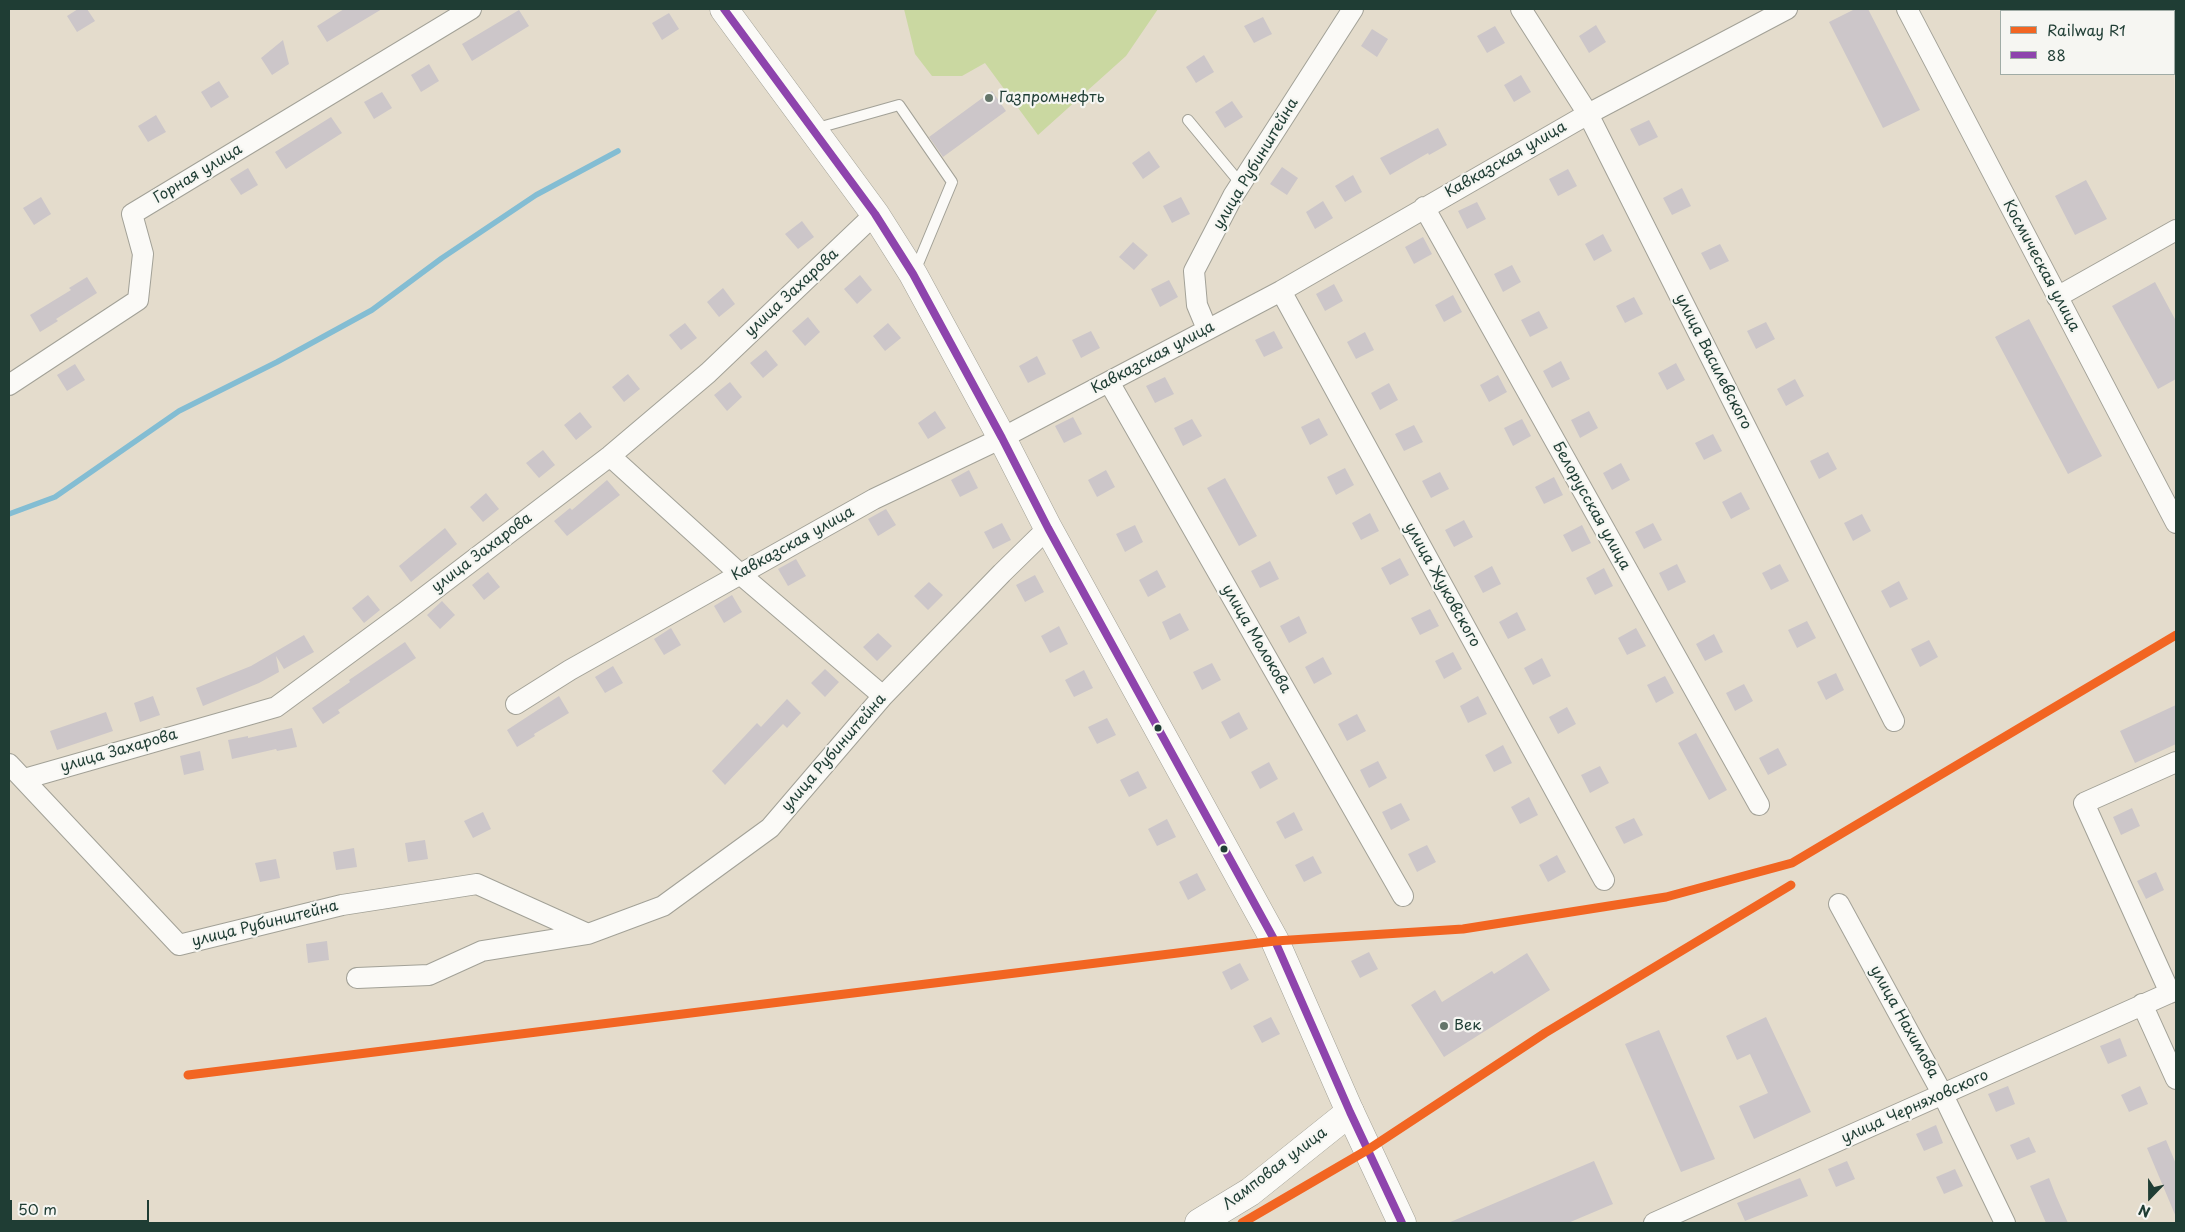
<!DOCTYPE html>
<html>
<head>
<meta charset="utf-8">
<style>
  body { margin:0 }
  #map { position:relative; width:2185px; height:1232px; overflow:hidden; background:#e4dccc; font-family:"Playpen Sans",sans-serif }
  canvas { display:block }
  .frame { position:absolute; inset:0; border:10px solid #1f3d34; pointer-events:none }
  .legend { position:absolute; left:2000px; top:10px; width:175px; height:65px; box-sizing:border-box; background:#f6f6f2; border:1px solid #a0aca6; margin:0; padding:6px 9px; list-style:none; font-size:15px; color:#1f3d34 }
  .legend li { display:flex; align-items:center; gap:10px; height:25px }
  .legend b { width:25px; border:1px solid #a0aca6 }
  .north { position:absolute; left:2125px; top:1172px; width:50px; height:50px; -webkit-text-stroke:4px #f6f6f2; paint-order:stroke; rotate:202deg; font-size:14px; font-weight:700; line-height:20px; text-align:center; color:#1f3d34 }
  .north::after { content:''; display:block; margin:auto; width:18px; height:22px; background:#1f3d34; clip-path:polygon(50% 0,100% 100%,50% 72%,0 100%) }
  .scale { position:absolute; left:10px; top:1200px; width:139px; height:22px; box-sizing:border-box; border:2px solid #1f3d34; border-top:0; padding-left:6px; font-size:15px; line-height:18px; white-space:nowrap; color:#1f3d34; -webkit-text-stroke:4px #f6f6f2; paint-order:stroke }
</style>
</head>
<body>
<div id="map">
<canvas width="2185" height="1232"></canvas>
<div class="frame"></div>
<ul class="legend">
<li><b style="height:6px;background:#f26522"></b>Railway R1</li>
<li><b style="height:6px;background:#8e44ad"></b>88</li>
</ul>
<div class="north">N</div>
<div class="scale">50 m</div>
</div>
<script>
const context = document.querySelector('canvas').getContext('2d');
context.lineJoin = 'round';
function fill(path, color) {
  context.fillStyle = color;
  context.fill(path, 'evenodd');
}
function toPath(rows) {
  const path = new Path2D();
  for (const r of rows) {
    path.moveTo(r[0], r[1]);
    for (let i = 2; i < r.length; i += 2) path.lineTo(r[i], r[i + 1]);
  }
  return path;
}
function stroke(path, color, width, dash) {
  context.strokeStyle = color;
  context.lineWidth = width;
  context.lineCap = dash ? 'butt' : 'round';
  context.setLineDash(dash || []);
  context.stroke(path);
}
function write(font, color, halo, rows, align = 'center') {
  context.font = font + ' "Playpen Sans",sans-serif';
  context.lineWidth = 4.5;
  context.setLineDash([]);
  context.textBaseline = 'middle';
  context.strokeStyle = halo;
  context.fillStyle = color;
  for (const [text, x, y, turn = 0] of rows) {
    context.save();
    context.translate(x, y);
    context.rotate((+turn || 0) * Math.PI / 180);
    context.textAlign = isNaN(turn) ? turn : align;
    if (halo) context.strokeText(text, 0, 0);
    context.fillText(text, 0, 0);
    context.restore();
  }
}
const green = toPath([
  [904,9,1158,9,1126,56,1038,135,985,63,962,76,932,76,915,54]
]);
const stream = toPath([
  [9,514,55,497,179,411,277,362,372,310,442,258,536,195,618,151]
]);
const building = toPath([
  [78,9,87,9,95,21,77,32,67,16],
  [344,9,382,9,327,42,317,26],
  [1855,9,1868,9,1920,110,1883,128,1829,22],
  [519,10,529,26,472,61,462,44],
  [669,13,679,29,662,40,652,23],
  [1263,17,1272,34,1254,43,1244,26],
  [1596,25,1606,42,1589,53,1579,36],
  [1495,26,1505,43,1487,53,1477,36],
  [1372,29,1388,39,1377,57,1361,46],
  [283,40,289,64,272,75,261,58],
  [1204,55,1214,72,1196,83,1186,67],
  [429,64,439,81,421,92,411,75],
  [1521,75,1531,92,1514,102,1504,85],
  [219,81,229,97,211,108,201,92],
  [992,91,1006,111,943,157,929,137],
  [382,92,392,108,374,119,364,102],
  [1232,101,1243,117,1225,128,1215,112],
  [156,115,166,132,148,142,138,126],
  [331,117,342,133,286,169,275,152],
  [1649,120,1658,137,1639,146,1630,129],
  [1438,128,1447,145,1429,155,1428,153,1390,175,1380,158],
  [1149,151,1160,167,1143,179,1132,163],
  [1282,167,1298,178,1287,195,1270,184],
  [248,168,258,185,241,195,230,179],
  [1568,169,1577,186,1558,196,1549,179],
  [1353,175,1362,192,1345,202,1335,186],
  [2086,180,2107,219,2075,235,2055,196],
  [1682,188,1691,206,1672,215,1663,198],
  [41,197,51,214,34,225,23,208],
  [1181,197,1190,214,1172,223,1163,206],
  [1323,201,1333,218,1315,229,1306,212],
  [1477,202,1486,219,1467,229,1458,211],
  [802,221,814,237,798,249,785,234],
  [1603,234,1612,251,1594,261,1585,244],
  [1423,237,1432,254,1414,264,1405,247],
  [1133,242,1148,255,1134,270,1119,257],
  [1720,244,1729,261,1710,270,1701,253],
  [1512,265,1521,282,1503,292,1494,274],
  [860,275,872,290,857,304,844,289],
  [87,277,97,293,56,319,58,321,40,332,30,315,71,290,69,288],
  [1169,280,1178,297,1160,307,1151,289],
  [2155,282,2176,321,2176,379,2158,389,2112,306],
  [1334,284,1343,301,1325,311,1316,294],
  [723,288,735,304,719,317,707,302],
  [1453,295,1462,312,1444,322,1435,305],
  [1634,297,1643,314,1625,323,1616,306],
  [1539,311,1548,328,1530,337,1521,320],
  [808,317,820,332,805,346,792,331],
  [2029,319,2102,456,2068,474,1995,337],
  [1766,322,1775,339,1756,349,1747,331],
  [685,323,697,338,681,350,669,335],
  [888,323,901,338,885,351,873,336],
  [1091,331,1100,348,1081,358,1072,340],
  [1274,331,1283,348,1264,357,1255,340],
  [1365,332,1374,350,1356,359,1347,342],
  [766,350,778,365,763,378,750,363],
  [1037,356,1046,374,1028,383,1019,366],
  [1561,361,1570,379,1552,388,1543,371],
  [1676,363,1685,380,1667,390,1658,373],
  [75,364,85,380,67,391,57,375],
  [628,374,640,389,624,402,612,387],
  [1498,375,1507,392,1489,402,1480,385],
  [1165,377,1174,394,1155,403,1146,386],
  [1795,379,1804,396,1786,406,1777,389],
  [730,382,742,397,727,411,714,395],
  [1389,383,1398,400,1380,410,1371,393],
  [935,411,946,428,928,439,918,423],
  [1589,411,1598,428,1580,438,1571,420],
  [580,412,592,427,576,440,564,425],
  [1073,417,1082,434,1064,443,1055,426],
  [1319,418,1328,435,1310,445,1301,427],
  [1192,419,1202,436,1183,446,1174,428],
  [1522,419,1531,436,1513,446,1504,428],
  [1414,425,1423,442,1404,451,1395,434],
  [1713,434,1722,451,1704,460,1695,443],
  [543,450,555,465,539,478,526,463],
  [1828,452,1837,469,1819,479,1810,461],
  [1621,463,1630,480,1612,490,1603,473],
  [1345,468,1354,485,1336,495,1327,477],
  [969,470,978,488,960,497,951,480],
  [1106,470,1115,487,1097,497,1088,480],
  [1440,472,1449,489,1431,498,1422,481],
  [1554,477,1563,495,1544,504,1535,487],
  [1225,478,1257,536,1239,546,1207,488],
  [607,480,620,495,567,536,554,521,570,508,572,510],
  [1741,492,1750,509,1731,519,1722,502],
  [486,493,499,509,483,522,470,507],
  [886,509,896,525,878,536,868,519],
  [1370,513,1379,531,1361,540,1352,523],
  [1862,514,1871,531,1853,541,1844,523],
  [1464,520,1473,537,1454,547,1445,530],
  [1002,523,1011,540,993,549,984,532],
  [1653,523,1662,540,1644,549,1635,532],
  [1135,525,1143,542,1125,552,1116,534],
  [1582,525,1591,543,1572,552,1563,535],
  [445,528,457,544,411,582,399,566],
  [1400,558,1409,575,1390,585,1381,568],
  [796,559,806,576,788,586,778,569],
  [1270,561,1279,579,1260,588,1251,571],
  [1677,564,1686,582,1668,591,1659,573],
  [1780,564,1789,581,1771,590,1762,573],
  [1492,566,1501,584,1483,593,1474,576],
  [1604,568,1613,586,1595,595,1586,578],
  [1157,570,1166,587,1148,597,1139,580],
  [488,572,500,587,484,600,472,585],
  [1035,575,1044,592,1025,602,1016,585],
  [1899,581,1908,599,1890,608,1881,591],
  [929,582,943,595,928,610,914,596],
  [368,595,380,610,364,623,352,608],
  [732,595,742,612,724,623,714,606],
  [442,601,455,615,440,629,427,615],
  [1430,609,1439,626,1420,635,1411,618],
  [1517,612,1526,630,1508,639,1499,622],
  [1180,613,1189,630,1170,640,1162,622],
  [1299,616,1307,633,1289,643,1280,626],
  [1807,621,1816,638,1797,648,1788,630],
  [1059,626,1068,644,1050,653,1041,636],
  [671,628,681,645,664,655,654,639],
  [1636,628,1646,646,1627,655,1618,638],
  [878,633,892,646,877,661,863,647],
  [1714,634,1723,652,1705,661,1696,644],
  [304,635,314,652,284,669,276,656,279,672,259,683,203,706,196,688,251,666],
  [1929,640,1938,657,1920,667,1911,649],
  [405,642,416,658,338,710,340,713,323,724,312,708,350,682,349,680],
  [1453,652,1462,669,1444,679,1435,661],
  [1323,657,1332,674,1314,684,1305,667],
  [1542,658,1551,676,1533,685,1524,668],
  [1212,663,1221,680,1202,690,1193,672],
  [613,666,623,683,605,693,595,677],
  [825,669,839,682,825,697,811,683],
  [1084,670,1093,688,1074,697,1065,680],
  [1836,673,1844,690,1826,700,1817,682],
  [1665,676,1674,693,1656,703,1647,685],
  [1744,684,1753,701,1735,711,1726,693],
  [153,696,160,715,140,722,134,703],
  [559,696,569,713,534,734,535,736,517,747,507,730],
  [1478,696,1487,714,1468,723,1460,706],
  [787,699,801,713,787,728,783,724,725,785,712,771,757,723,761,727],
  [2176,705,2176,744,2135,763,2120,731],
  [1567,707,1576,724,1558,734,1549,717],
  [106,712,113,731,57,750,50,731],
  [1239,712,1248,729,1230,739,1221,722],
  [1357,714,1366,731,1347,741,1338,724],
  [1107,718,1116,735,1097,744,1088,727],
  [292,728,297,747,277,751,276,749,232,759,228,740,248,736,248,738],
  [1696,733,1727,790,1709,800,1678,743],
  [1503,745,1512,763,1494,772,1485,755],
  [1778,748,1787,765,1768,775,1759,758],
  [200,751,204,770,184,775,180,756],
  [1378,761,1387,778,1369,788,1360,770],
  [1269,762,1278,779,1260,789,1251,772],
  [1600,766,1609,783,1590,793,1581,775],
  [1138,771,1147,788,1129,797,1120,780],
  [1529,797,1538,815,1520,824,1511,807],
  [1401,803,1410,820,1391,830,1382,812],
  [2132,808,2140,826,2121,835,2113,817],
  [483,812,491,829,473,838,464,821],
  [1294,812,1303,830,1285,839,1276,822],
  [1634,818,1643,835,1624,844,1615,827],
  [1167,819,1176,837,1157,846,1148,829],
  [425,840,428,859,408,862,405,843],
  [1427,845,1436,862,1417,872,1408,854],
  [354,848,357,867,336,870,333,852],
  [1557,855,1566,872,1548,882,1539,865],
  [1313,856,1322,873,1304,882,1295,865],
  [276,859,280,878,260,882,255,863],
  [2156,872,2164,890,2146,899,2137,881],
  [1197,873,1206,890,1188,900,1179,882],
  [327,941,329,960,308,963,306,944],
  [1369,952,1378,969,1360,978,1351,961],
  [1527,953,1550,990,1444,1057,1411,1005,1435,990,1442,1002,1492,971,1494,974],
  [1240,963,1249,980,1231,990,1222,972],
  [1271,1017,1280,1034,1262,1043,1253,1026],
  [1766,1017,1811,1112,1754,1139,1739,1106,1768,1093,1750,1054,1737,1060,1726,1036],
  [1659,1030,1715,1159,1681,1172,1625,1044],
  [2120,1038,2127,1056,2108,1064,2100,1046],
  [2008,1086,2015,1104,1996,1112,1988,1094],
  [2140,1086,2148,1104,2129,1112,2121,1095],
  [1936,1125,1943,1143,1924,1151,1916,1134],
  [2029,1137,2036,1152,2017,1160,2010,1145],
  [2166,1140,2176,1164,2176,1217,2147,1148],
  [1594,1161,1613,1204,1568,1223,1448,1223],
  [1847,1161,1855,1179,1836,1187,1828,1169],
  [1955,1169,1963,1186,1944,1194,1936,1177],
  [1800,1178,1808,1196,1745,1221,1737,1203],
  [2049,1178,2056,1196,2068,1223,2046,1223,2030,1186]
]);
const lane = toPath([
  [1188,120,1241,184],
  [814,129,899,105,952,182,915,271]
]);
const street = toPath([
  [1521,9,1588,114,1894,721],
  [1907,9,2176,523],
  [1424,207,1759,805],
  [1281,291,1604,880],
  [2057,297,2176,230],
  [1207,329,1197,305,1194,271,1233,196,1353,9],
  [1109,382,1403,896],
  [9,385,138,300,143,254,132,214,471,9],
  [610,456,740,574,883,696],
  [516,704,570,670,874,499,1002,438,1281,291,1588,114,1787,9],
  [9,764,179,945,342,905,477,884,588,934],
  [24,779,276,707,405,612,610,456,708,373,875,214],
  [1839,904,1943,1095,2005,1223],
  [357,978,429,975,482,951,588,934,663,906,770,828,883,696,1002,573,1048,528],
  [2170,993,2084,803,2176,762],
  [2142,1004,2176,1079],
  [1654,1223,2176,990]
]);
const secondary = toPath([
  [724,9,875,214,913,274,1002,438,1048,528,1275,941,1350,1112]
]);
const primary = toPath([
  [1199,1223,1250,1192,1350,1112,1402,1223]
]);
const bus1 = toPath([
  [724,9,875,214,913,274,1002,438,1048,528,1275,941,1350,1112,1402,1223]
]);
const rail1 = toPath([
  [188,1075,1275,941,1463,929,1666,897,1792,863,2176,635],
  [1242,1223,1369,1149,1545,1033,1791,885]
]);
const markers = [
  [989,98,5,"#647569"],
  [1158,728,4.5,"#1f3d34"],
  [1224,849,4.5,"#1f3d34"],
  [1444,1026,5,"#647569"]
];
const poiNames = [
  ["Газпромнефть",999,98],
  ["Век",1454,1026]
];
const streetNames = [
  ["Кавказская улица",1506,160,-30],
  ["улица Рубинштейна",1256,164,-59],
  ["Горная улица",198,174,-31],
  ["Космическая улица",2041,266,62],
  ["улица Захарова",792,293,-43],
  ["Кавказская улица",1153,358,-28],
  ["улица Василевского",1713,362,63],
  ["Белорусская улица",1591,506,61],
  ["Кавказская улица",793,544,-29],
  ["улица Захарова",482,553,-37],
  ["улица Жуковского",1442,585,61],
  ["улица Молокова",1256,639,60],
  ["улица Захарова",119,751,-16],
  ["улица Рубинштейна",834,753,-49],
  ["улица Рубинштейна",265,924,-14],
  ["улица Нахимова",1904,1022,61],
  ["улица Черняховского",1915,1107,-24],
  ["Ламповая улица",1275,1169,-37]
];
fill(green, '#cad8a1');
stroke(stream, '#83bdd3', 5.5);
fill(building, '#ccc6c9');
stroke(lane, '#a2a197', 12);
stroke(street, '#a2a197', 22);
stroke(secondary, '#a2a197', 29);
stroke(primary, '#a2a197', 29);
stroke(lane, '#fbfaf7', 10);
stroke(street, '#fbfaf7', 20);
stroke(secondary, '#fbfaf7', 28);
stroke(primary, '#fbfaf7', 28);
stroke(bus1, '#8e44ad', 8);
stroke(rail1, '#f26522', 9);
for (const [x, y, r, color] of markers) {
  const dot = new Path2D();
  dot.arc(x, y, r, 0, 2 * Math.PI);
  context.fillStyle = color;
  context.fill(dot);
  stroke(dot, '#f6f6f2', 2);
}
write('15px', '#1f3d34', '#f6f6f2', poiNames, 'left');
write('15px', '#1f3d34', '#f6f6f2', streetNames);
</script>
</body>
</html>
